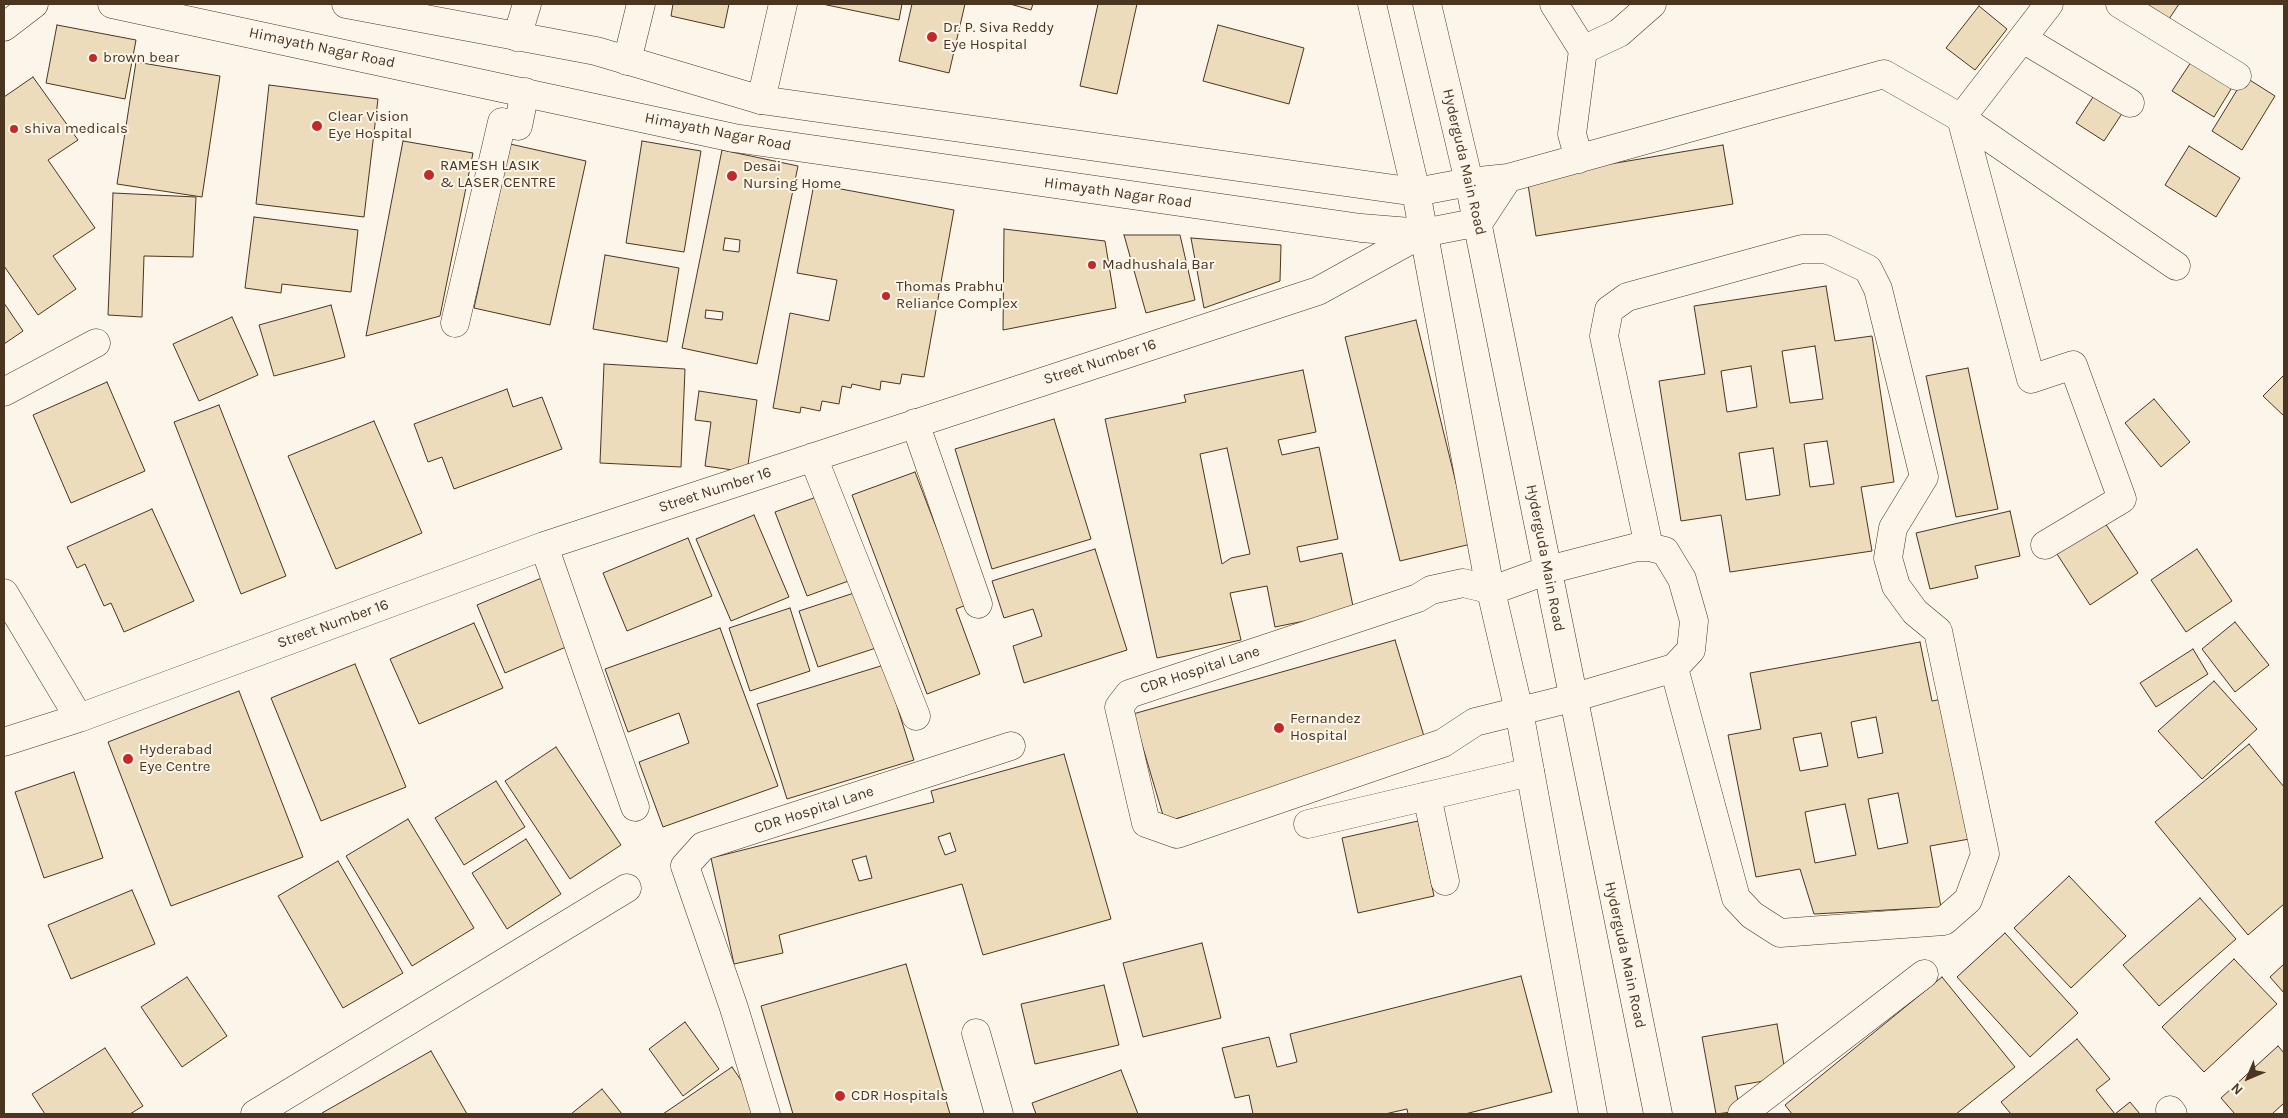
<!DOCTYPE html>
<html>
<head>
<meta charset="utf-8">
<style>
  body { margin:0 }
  #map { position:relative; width:2288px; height:1118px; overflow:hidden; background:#fbf6e9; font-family:Karla,sans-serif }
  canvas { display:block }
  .frame { position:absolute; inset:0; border:5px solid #4a3520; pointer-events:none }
  .north { position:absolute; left:2223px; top:1053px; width:50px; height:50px; -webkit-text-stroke:4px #fbf6e9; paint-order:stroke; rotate:225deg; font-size:14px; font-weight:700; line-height:20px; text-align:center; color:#4a3520 }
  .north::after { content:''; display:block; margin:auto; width:18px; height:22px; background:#4a3520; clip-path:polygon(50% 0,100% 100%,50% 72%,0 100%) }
</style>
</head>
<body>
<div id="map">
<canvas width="2288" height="1118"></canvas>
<div class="frame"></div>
<div class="north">N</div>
</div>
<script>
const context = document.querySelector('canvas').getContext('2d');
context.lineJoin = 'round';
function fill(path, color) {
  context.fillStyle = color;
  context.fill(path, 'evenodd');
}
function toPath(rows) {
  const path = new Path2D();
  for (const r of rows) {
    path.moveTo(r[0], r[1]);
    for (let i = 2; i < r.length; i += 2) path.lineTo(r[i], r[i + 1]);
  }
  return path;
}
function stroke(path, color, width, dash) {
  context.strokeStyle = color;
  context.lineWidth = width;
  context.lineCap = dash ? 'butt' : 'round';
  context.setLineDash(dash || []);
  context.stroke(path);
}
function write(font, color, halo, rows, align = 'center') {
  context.font = font + ' Karla,sans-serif';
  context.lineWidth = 4;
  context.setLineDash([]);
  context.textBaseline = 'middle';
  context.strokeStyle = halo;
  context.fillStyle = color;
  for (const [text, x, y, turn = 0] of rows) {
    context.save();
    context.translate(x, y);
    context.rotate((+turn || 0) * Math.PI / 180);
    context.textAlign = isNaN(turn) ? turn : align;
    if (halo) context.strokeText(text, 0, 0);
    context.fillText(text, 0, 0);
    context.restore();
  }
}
const building = toPath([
  [673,4,729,4,724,28,671,16,673,4],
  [822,4,902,4,899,20,822,4],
  [912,4,965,4,949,73,899,61,912,4],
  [1010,4,1033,4,1031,10,1010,4],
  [1098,4,1137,4,1117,94,1080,86,1098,4],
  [2128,4,2179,4,2163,28,2128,4],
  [1979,6,2007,29,1975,70,1946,48,1979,6],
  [57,25,136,40,125,99,46,83,57,25],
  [1218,25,1304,48,1289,104,1203,81,1218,25],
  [2195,56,2236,81,2214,117,2172,91,2195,56],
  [136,62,220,76,202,197,117,184,136,62],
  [33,77,78,140,48,160,95,228,53,256,76,289,38,315,4,266,4,97,33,77],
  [2245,77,2275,96,2242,150,2212,131,2245,77],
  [269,85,378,99,364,217,256,204,269,85],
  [2095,94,2123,112,2104,141,2076,123,2095,94],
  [403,141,473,153,440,316,366,336,403,141],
  [642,141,701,151,684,252,626,243,642,141],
  [510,144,586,161,550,325,474,308,510,144],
  [1723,145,1733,204,1536,236,1527,178,1723,145],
  [2189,146,2240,178,2216,217,2165,185,2189,146],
  [722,150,798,166,757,364,682,348,722,150],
  [725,238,740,240,739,252,723,250,725,238],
  [706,310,723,312,722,320,705,318,706,310],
  [814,184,954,210,924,377,902,374,900,384,881,381,880,390,852,384,851,388,842,386,839,404,822,401,820,411,801,407,800,413,773,408,790,313,829,321,837,280,797,273,814,184],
  [113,193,196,197,193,257,144,256,142,317,108,315,113,193],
  [254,217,358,230,351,292,282,284,281,293,245,288,254,217],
  [1004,229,1105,241,1116,308,1003,330,1004,229],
  [1124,235,1180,235,1195,300,1146,313,1124,235],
  [1191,238,1281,245,1280,281,1204,308,1191,238],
  [605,255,679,268,667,342,593,329,605,255],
  [1826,286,1835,341,1872,336,1894,482,1861,487,1872,551,1730,572,1721,515,1681,521,1659,381,1705,374,1694,306,1826,286],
  [1815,346,1823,399,1790,403,1782,351,1815,346],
  [1751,366,1757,407,1727,412,1721,371,1751,366],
  [1827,441,1834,484,1810,487,1804,444,1827,441],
  [1773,448,1780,495,1746,500,1739,453,1773,448],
  [4,303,23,331,4,344,4,303],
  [331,305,345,357,274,376,259,325,331,305],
  [232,317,258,375,199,401,173,344,232,317],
  [1416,320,1471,544,1400,561,1345,337,1416,320],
  [604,364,685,369,681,467,600,463,604,364],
  [1968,368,1998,509,1956,517,1926,376,1968,368],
  [1303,370,1316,432,1278,440,1282,455,1319,447,1338,539,1297,547,1300,562,1342,553,1354,611,1275,627,1267,586,1230,593,1241,640,1157,658,1105,419,1186,402,1184,395,1303,370],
  [1227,448,1250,554,1231,558,1222,564,1200,454,1227,448],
  [2284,375,2284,416,2263,396,2284,375],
  [107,382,145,471,71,503,33,415,107,382],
  [507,389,513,407,542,397,562,449,454,489,442,457,428,462,414,424,507,389],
  [699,391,757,400,747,472,705,466,711,422,695,420,699,391],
  [2154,399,2190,442,2161,467,2125,423,2154,399],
  [219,405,286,576,241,594,174,422,219,405],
  [1054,419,1091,539,992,569,955,449,1054,419],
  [374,421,422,533,336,569,288,456,374,421],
  [915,472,966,605,956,609,980,674,927,694,852,495,915,472],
  [822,495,854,579,807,596,775,512,822,495],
  [152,509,194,601,124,632,111,603,104,606,85,564,77,568,67,547,152,509],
  [2010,511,2020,556,1975,566,1978,578,1930,589,1916,533,2010,511],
  [754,515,789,597,731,621,696,539,754,515],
  [2105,523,2138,573,2090,605,2057,554,2105,523],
  [688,538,712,596,627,631,603,573,688,538],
  [1095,549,1127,650,1024,683,1013,646,1042,636,1033,609,1004,618,992,581,1095,549],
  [2197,549,2232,601,2186,632,2151,580,2197,549],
  [544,577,573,644,505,673,477,605,544,577],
  [857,592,876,648,818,667,799,611,857,592],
  [790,608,810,671,750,691,729,628,790,608],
  [2235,622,2269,665,2235,692,2202,649,2235,622],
  [474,623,503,688,419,724,390,659,474,623],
  [720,628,778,786,663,827,639,762,689,743,679,713,628,732,605,669,720,628],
  [1395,640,1426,743,1165,822,1133,714,1395,640],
  [1920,642,1932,701,1949,698,1975,838,1930,846,1941,907,1814,914,1800,869,1756,877,1728,735,1761,729,1750,673,1920,642],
  [1876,717,1883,753,1858,758,1851,722,1876,717],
  [1821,733,1828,766,1800,771,1793,738,1821,733],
  [1898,793,1908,843,1878,849,1868,799,1898,793],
  [1845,804,1856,855,1815,863,1805,812,1845,804],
  [2193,649,2208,674,2156,707,2140,683,2193,649],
  [355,664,406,787,321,821,271,698,355,664],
  [884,665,914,760,787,799,757,704,884,665],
  [2214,681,2257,729,2202,779,2158,731,2214,681],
  [239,691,303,857,171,906,108,742,239,691],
  [2249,744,2284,787,2284,904,2248,935,2155,822,2249,744],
  [556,747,621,845,570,879,505,781,556,747],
  [1064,754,1111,919,983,955,962,884,779,935,783,953,734,964,711,858,934,802,931,791,1064,754],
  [950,833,956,851,945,855,938,837,950,833],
  [866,856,872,878,859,881,852,860,866,856],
  [74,772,103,858,44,878,15,792,74,772],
  [496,781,525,827,464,865,435,818,496,781],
  [408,819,474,928,412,966,346,856,408,819],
  [1418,821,1434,896,1358,913,1342,838,1418,821],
  [526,839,561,894,507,929,472,873,526,839],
  [338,861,403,973,343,1008,278,896,338,861],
  [2069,876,2126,936,2071,988,2014,928,2069,876],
  [132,890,155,944,71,979,48,925,132,890],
  [2200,898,2236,939,2159,1006,2123,965,2200,898],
  [2005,933,2078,1013,2030,1057,1957,977,2005,933],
  [1202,943,1221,1018,1143,1037,1123,963,1202,943],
  [2234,959,2277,1004,2204,1072,2162,1027,2234,959],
  [906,964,950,1114,793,1114,761,1006,906,964],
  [2284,964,2284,993,2270,977,2284,964],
  [1521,976,1552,1092,1465,1114,1408,1114,1407,1109,1385,1114,1253,1114,1249,1095,1235,1098,1222,1048,1269,1037,1277,1067,1297,1062,1290,1034,1521,976],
  [187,977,227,1036,182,1067,141,1007,187,977],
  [1942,977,2015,1067,1956,1114,1792,1114,1785,1105,1942,977],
  [1104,985,1119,1045,1035,1064,1021,1004,1104,985],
  [685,1022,719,1069,683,1096,649,1049,685,1022],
  [1777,1024,1786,1077,1735,1086,1740,1111,1716,1114,1702,1037,1777,1024],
  [2077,1039,2110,1079,2096,1090,2115,1114,2130,1102,2140,1114,2011,1114,2001,1102,2077,1039],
  [2278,1046,2284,1053,2284,1103,2272,1114,2235,1114,2221,1098,2278,1046],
  [105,1048,143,1106,130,1114,45,1114,32,1094,105,1048],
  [431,1051,467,1114,323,1114,322,1113,431,1051],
  [732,1067,760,1108,750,1114,663,1114,732,1067],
  [1121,1070,1138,1114,1036,1114,1032,1103,1121,1070],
  [602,1089,622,1114,571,1114,602,1089]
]);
const minor = toPath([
  [1372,4,1416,192],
  [1427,4,1469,182,1508,178,1884,74,1961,118,2176,266],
  [1554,4,1583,50,1619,33,1652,4],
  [2120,4,2237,76],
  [4,27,34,4],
  [517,37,527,4],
  [2023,39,2130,103],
  [627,61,641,4],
  [761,100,783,4],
  [1579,159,1572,134,1583,50],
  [1479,222,1508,178],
  [455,323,502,122,518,126,525,92],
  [4,392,96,343],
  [915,423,978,604],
  [813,457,916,716],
  [2045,545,2122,499,2073,365,2031,379,1961,118,2049,4],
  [544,546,635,807],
  [1637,547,1649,547,1665,551,1682,579,1694,621,1691,650,1674,668,1572,698,1475,722,1443,743,1177,834,1146,823,1119,707,1129,694,1418,598,1431,590,1463,583,1493,590,1548,570,1637,547],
  [1649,547,1604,336,1609,310,1627,297,1802,249,1826,249,1868,269,1878,289,1924,477,1893,528,1888,558,1896,586,1915,612,1938,631,1985,854,1968,900,1944,921,1780,933,1752,915,1736,898,1674,668],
  [4,593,79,718],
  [4,742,79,718,544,546,1318,291,1423,233],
  [1427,796,1445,881],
  [1308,824,1530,772],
  [976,1033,999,1114],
  [2170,1110,2173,1114],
  [255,1114,627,888],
  [766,1114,734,1008,685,866,703,846,1011,746],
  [1742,1114,1924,974]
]);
const major = toPath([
  [112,4,734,138,1361,228,1423,233,1479,222],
  [346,4,596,51,761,100,1416,192,1469,182,1658,1114],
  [1416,192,1488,578,1519,711,1593,1114]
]);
const markers = [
  [932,37,6,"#c62828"],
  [93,58,5,"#c62828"],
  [317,126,6,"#c62828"],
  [14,129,5,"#c62828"],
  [429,175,6,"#c62828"],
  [732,176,6,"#c62828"],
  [1092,265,5,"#c62828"],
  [886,296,5,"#c62828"],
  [1279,728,6,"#c62828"],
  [128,759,6,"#c62828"],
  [840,1096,6,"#c62828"]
];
const poiNames = [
  ["Dr. P. Siva Reddy",943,28],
  ["Eye Hospital",943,45],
  ["brown bear",103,58],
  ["Clear Vision",328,117],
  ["Eye Hospital",328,134],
  ["shiva medicals",24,129],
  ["RAMESH LASIK",440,166],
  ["& LASER CENTRE",440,183],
  ["Desai",743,167],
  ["Nursing Home",743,184],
  ["Madhushala Bar",1102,265],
  ["Thomas Prabhu",896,287],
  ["Reliance Complex",896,304],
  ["Fernandez",1290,719],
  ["Hospital",1290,736],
  ["Hyderabad",139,750],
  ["Eye Centre",139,767],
  ["CDR Hospitals",851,1096]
];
const streetNames = [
  ["Himayath Nagar Road",322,48,12],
  ["Himayath Nagar Road",718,132,11],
  ["Hyderguda Main Road",1464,162,77],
  ["Himayath Nagar Road",1118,193,8],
  ["Street Number 16",1100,362,-18],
  ["Street Number 16",715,490,-18],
  ["Hyderguda Main Road",1545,558,79],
  ["Street Number 16",333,624,-20],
  ["CDR Hospital Lane",1200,670,-18],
  ["CDR Hospital Lane",814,810,-18],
  ["Hyderguda Main Road",1625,955,78]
];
fill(building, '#ecdcbc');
stroke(building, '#4a3520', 1);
stroke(minor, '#4a3520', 29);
stroke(major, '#4a3520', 29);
stroke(minor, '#fbf6e9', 28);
stroke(major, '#fbf6e9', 28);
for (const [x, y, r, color] of markers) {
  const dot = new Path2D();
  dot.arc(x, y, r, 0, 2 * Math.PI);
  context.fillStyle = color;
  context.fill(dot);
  stroke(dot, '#fbf6e9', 2);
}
write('15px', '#4a3520', '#fbf6e9', poiNames, 'left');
write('15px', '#4a3520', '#fbf6e9', streetNames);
</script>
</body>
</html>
